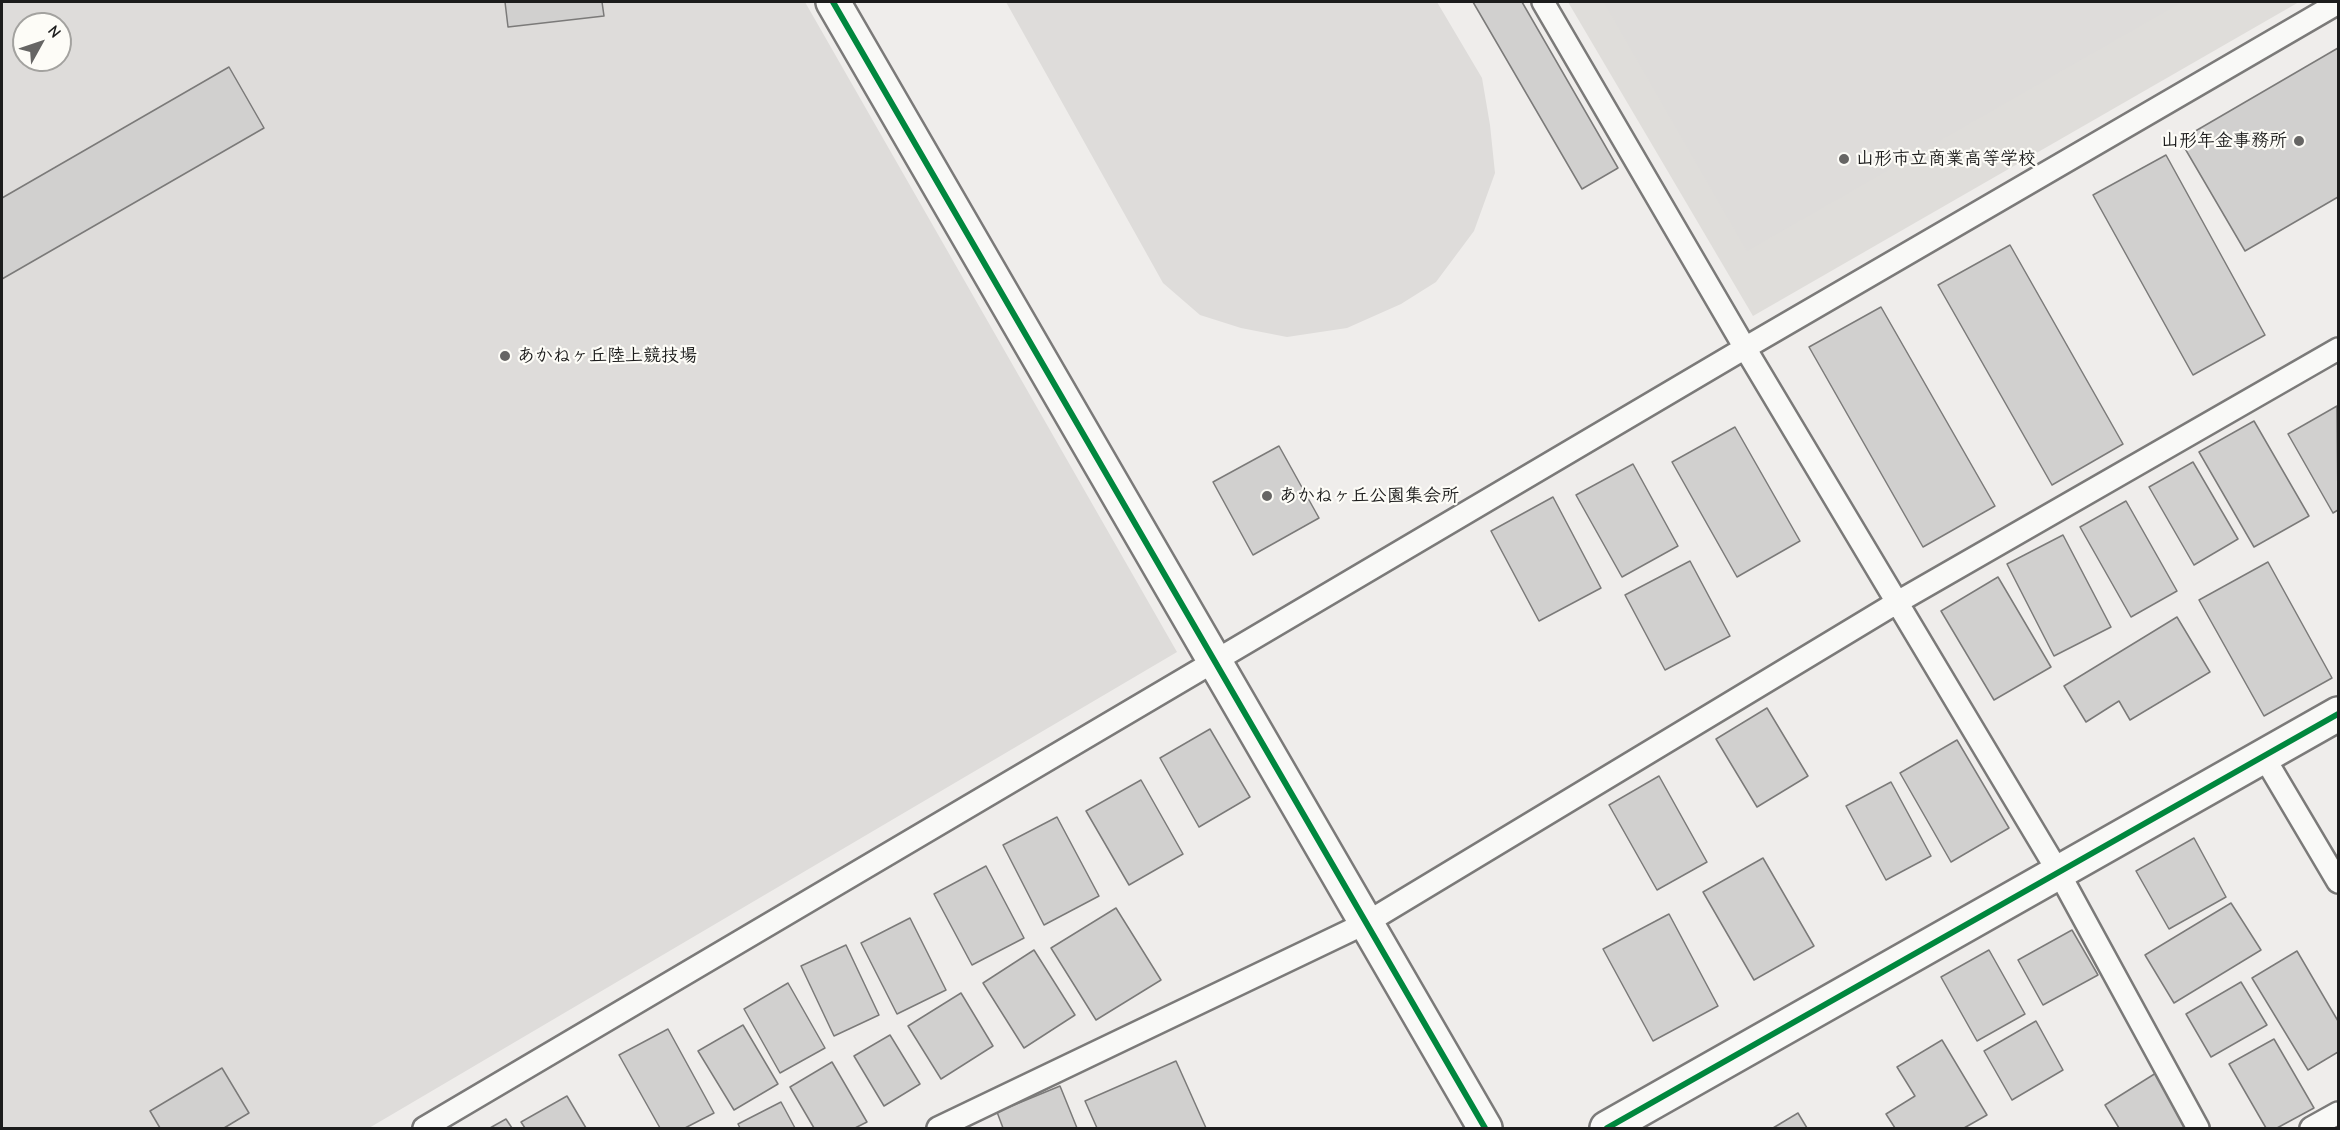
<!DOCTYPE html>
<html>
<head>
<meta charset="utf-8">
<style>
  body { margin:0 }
  #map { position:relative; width:2340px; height:1130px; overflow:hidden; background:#efedeb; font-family:"Comic Neue",sans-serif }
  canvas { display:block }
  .frame { position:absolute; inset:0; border:3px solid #1c1c1c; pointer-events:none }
  .north { position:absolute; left:12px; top:12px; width:60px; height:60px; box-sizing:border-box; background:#fdfcf7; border:2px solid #a3a29f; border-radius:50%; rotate:50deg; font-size:16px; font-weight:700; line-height:24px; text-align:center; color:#1c1c1c }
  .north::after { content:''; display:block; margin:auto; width:21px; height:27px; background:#666564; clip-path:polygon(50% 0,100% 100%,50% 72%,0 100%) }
</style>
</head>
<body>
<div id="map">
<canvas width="2340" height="1130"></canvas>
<div class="frame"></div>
<div class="north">N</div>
</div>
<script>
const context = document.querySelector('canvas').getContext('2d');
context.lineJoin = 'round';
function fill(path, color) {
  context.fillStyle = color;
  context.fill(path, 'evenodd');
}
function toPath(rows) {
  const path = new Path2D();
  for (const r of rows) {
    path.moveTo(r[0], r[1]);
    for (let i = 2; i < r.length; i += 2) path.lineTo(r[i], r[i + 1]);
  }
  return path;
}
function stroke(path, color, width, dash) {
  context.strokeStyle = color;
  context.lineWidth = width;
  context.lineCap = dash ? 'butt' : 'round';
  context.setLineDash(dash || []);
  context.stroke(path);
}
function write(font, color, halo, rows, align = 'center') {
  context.font = font + ' "Comic Neue","Klee One",sans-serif';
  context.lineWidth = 4.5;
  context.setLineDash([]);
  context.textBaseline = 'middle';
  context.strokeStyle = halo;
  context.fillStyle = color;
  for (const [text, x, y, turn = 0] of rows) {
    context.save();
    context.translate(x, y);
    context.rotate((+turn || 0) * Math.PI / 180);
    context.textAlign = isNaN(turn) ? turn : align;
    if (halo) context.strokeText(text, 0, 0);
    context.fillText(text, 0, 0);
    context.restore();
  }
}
const built = toPath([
  [1568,2,2299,2,1753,316]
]);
const green = toPath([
  [2,2,805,2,1177,652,369,1128,2,1128],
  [24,24,60,24,60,60,24,60],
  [1006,2,1437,2,1482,78,1490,125,1495,173,1474,231,1436,282,1401,304,1347,328,1287,337,1241,328,1200,315,1163,283],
  [1604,2,2182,2,1747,251]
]);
const building = toPath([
  [505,2,602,2,604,16,508,27,505,2],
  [1473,2,1522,2,1618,168,1582,189,1473,2],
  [2338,48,2338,197,2245,251,2180,140,2338,48],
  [229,67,264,128,2,279,2,198,229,67],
  [2166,155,2265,335,2193,375,2093,195,2166,155],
  [2010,245,2123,444,2052,485,1938,285,2010,245],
  [1881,307,1995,506,1923,547,1809,347,1881,307],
  [2337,406,2338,510,2333,513,2288,434,2337,406],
  [2254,421,2309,516,2254,547,2199,452,2254,421],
  [1735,427,1800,541,1737,577,1672,462,1735,427],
  [1279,446,1319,518,1253,555,1213,482,1279,446],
  [2193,462,2238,539,2194,565,2149,487,2193,462],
  [1633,464,1678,546,1622,577,1576,495,1633,464],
  [1553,497,1601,588,1539,621,1491,531,1553,497],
  [2126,501,2177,591,2131,617,2080,527,2126,501],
  [2063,535,2111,627,2054,656,2007,564,2063,535],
  [1690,561,1730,636,1665,670,1625,595,1690,561],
  [2268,562,2332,678,2264,716,2199,600,2268,562],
  [1998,577,2051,667,1994,700,1941,611,1998,577],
  [2177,617,2210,672,2130,720,2119,701,2086,722,2064,686,2177,617],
  [1767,708,1808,776,1757,807,1716,739,1767,708],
  [1210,729,1250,797,1199,827,1160,758,1210,729],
  [1957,740,2009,828,1951,862,1900,773,1957,740],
  [1659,776,1707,862,1657,890,1609,805,1659,776],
  [1141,780,1183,854,1129,885,1086,811,1141,780],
  [1891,782,1931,856,1886,880,1846,806,1891,782],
  [1057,817,1099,896,1044,925,1003,845,1057,817],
  [2194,838,2226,897,2169,929,2136,871,2194,838],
  [1763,858,1814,946,1754,980,1703,892,1763,858],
  [986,866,1024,938,972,965,934,894,986,866],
  [2231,903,2261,950,2174,1003,2145,955,2231,903],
  [1116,908,1161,980,1096,1020,1051,948,1116,908],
  [1669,914,1718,1006,1653,1041,1603,949,1669,914],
  [910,918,946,990,897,1014,861,943,910,918],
  [2072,930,2098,975,2043,1005,2018,960,2072,930],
  [846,945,879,1015,834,1036,801,966,846,945],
  [1034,950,1075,1015,1024,1048,983,983,1034,950],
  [1989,950,2025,1014,1977,1041,1941,977,1989,950],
  [2297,951,2338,1021,2338,1052,2308,1070,2252,978,2297,951],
  [2241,982,2267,1025,2211,1057,2186,1014,2241,982],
  [788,983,825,1048,780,1073,744,1009,788,983],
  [961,993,993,1046,941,1079,908,1026,961,993],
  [2036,1021,2063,1070,2012,1100,1984,1051,2036,1021],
  [743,1025,778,1084,734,1110,698,1051,743,1025],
  [668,1029,714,1113,685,1128,660,1128,619,1055,668,1029],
  [890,1035,920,1084,884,1106,854,1056,890,1035],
  [2274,1039,2314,1108,2277,1128,2266,1128,2229,1064,2274,1039],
  [1942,1040,1987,1115,1964,1128,1895,1128,1886,1114,1915,1096,1897,1067,1942,1040],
  [1176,1061,1206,1128,1097,1128,1085,1101,1176,1061],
  [832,1062,867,1122,855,1128,814,1128,790,1087,832,1062],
  [222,1068,249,1113,224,1128,160,1128,150,1111,222,1068],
  [2156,1073,2190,1128,2119,1128,2105,1105,2156,1073],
  [1060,1086,1077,1128,1003,1128,997,1112,1060,1086],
  [567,1096,586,1128,525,1128,521,1122,567,1096],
  [781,1102,795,1128,740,1128,738,1124,781,1102],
  [1798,1113,1807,1128,1773,1128,1798,1113],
  [506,1119,512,1128,490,1128,506,1119]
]);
const service = toPath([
  [1543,2,1745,348,2059,873,2198,1128],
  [2264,757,2338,882],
  [424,1128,1745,348,2338,3],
  [938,1128,1366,923,1896,603,2338,349],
  [2311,1128,2338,1113]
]);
const minor = toPath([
  [833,2,1485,1128],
  [1607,1128,2338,714]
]);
const cycleway = toPath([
  [833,2,1485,1128],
  [1607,1128,2338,714]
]);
const markers = [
  [2299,141,6,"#666564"],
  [1844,159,6,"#666564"],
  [505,356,6,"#666564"],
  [1267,496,6,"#666564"]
];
const poiNames = [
  ["山形年金事務所",2287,141,"right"],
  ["山形市立商業高等学校",1856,159],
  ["あかねヶ丘陸上競技場",517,356],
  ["あかねヶ丘公園集会所",1279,496]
];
fill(built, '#dfddda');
fill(green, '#dedcda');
fill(building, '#d1d0cf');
stroke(building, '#7b7a79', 1.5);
stroke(service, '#7b7a79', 26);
stroke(minor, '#7b7a79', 38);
stroke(service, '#f9f9f7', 21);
stroke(minor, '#f9f9f7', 33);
stroke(cycleway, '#00873e', 6);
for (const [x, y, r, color] of markers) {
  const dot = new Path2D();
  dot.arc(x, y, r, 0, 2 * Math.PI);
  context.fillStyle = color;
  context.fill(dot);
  stroke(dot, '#fdfcf7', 2);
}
write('bold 18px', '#1c1c1c', '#fdfcf7', poiNames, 'left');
</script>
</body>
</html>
